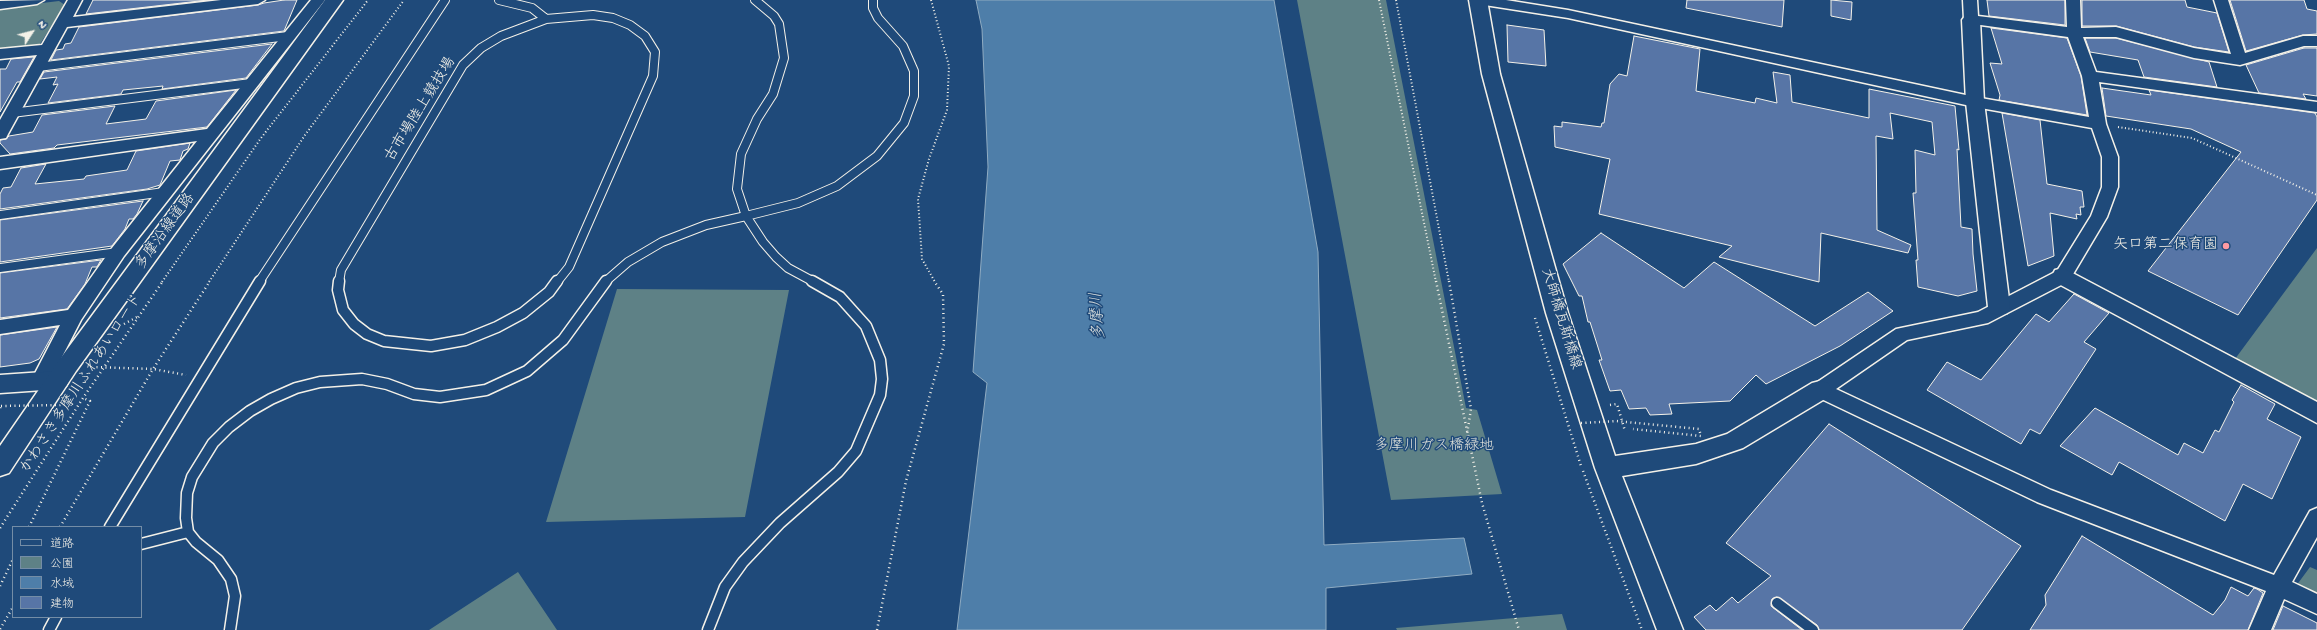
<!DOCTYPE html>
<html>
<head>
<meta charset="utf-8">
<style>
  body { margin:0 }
  #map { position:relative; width:2317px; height:630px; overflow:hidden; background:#1f4a7a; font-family:"Gochi Hand","Klee One",sans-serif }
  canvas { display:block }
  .legend { position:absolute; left:12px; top:526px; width:130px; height:92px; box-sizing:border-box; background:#1f4a7a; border:1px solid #748da6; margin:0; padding:5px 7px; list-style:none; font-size:12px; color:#f4f1e8 }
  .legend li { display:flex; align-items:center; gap:8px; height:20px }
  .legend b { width:20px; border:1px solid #748da6 }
  .north { position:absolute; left:12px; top:12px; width:40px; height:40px; -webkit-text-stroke:3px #1f4a7a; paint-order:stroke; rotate:54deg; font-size:11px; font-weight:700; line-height:16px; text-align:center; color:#f4f1e8 }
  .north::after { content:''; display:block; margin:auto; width:14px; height:18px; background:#f4f1e8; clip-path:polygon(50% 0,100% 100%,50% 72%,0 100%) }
</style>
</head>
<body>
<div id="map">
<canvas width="2317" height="630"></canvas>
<ul class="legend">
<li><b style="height:5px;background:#1f4a7a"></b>道路</li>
<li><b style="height:11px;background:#5e8186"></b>公園</li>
<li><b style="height:11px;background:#4e7ea9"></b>水域</li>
<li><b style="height:11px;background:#5775a6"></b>建物</li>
</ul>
<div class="north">N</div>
</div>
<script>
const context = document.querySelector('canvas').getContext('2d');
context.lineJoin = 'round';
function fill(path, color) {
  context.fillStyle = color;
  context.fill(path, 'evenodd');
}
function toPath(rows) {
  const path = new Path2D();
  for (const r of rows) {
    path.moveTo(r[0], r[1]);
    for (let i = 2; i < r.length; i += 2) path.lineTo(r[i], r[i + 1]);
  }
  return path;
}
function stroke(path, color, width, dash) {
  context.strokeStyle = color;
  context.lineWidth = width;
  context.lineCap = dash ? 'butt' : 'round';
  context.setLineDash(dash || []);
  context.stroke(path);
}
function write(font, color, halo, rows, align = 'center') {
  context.font = font + ' "Gochi Hand","Klee One",sans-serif';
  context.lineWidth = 3;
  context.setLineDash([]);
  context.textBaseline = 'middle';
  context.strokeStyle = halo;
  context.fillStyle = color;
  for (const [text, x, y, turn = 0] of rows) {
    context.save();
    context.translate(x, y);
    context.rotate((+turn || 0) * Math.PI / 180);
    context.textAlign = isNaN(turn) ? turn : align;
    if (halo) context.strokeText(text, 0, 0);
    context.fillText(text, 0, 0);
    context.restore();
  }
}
const green = toPath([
  [1297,0,1386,0,1466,408,1477,410,1502,494,1391,500],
  [59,1,65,5,40,44,35,47,0,51,0,8],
  [2317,248,2317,402,2235,359],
  [617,289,789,290,745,517,546,522],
  [2310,567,2317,570,2317,596,2296,586],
  [518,572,557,630,429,630],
  [1562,614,1567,630,1397,630,1396,628]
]);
const water = toPath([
  [976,0,1274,0,1318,252,1324,545,1464,538,1472,574,1326,588,1326,630,957,630,987,383,973,372,988,167,982,29,976,0]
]);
const building = toPath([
  [93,0,208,0,86,14,93,0],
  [284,0,297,0,284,31,51,60,56,50,63,49,65,44,71,43,79,27,258,5,264,3,284,0],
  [1687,0,1784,0,1782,27,1686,8,1687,0],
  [1831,0,1852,2,1851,20,1831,16,1831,0],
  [1987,0,2065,0,2065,25,1989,16,1987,0],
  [2082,0,2185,0,2187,7,2217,13,2229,52,2194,47,2116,26,2082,26,2082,0],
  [2230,0,2304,0,2307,9,2317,11,2317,34,2303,35,2246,51,2230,0],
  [1507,25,1544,30,1546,66,1508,62,1507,25],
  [1991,28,2067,38,2081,76,2087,115,1999,100,2000,95,1990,63,2002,64,1991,28],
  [1634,36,1700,49,1696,91,1755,103,1756,98,1777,103,1773,72,1790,75,1792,102,1869,118,1869,89,1955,106,1959,150,1957,149,1961,227,1972,229,1973,254,1977,291,1958,296,1918,287,1916,260,1918,260,1913,193,1916,193,1915,150,1935,155,1932,122,1890,113,1893,139,1876,136,1877,230,1911,245,1908,253,1821,233,1819,282,1719,257,1732,246,1599,214,1610,159,1555,147,1554,126,1562,127,1562,122,1601,127,1602,123,1604,123,1610,84,1619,74,1627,76,1634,36],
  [2085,38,2116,38,2209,62,2217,87,2144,77,2138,60,2090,52,2085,38],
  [272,44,246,78,162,89,163,86,123,90,121,94,48,103,58,84,53,85,57,77,40,79,44,72,272,44],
  [2304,48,2317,48,2317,96,2303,94,2306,99,2259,93,2246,65,2304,48],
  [34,57,20,82,17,82,0,112,0,69,6,69,11,59,34,57],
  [2102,88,2151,95,2149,90,2315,113,2317,117,2317,200,2238,315,2148,271,2241,152,2191,129,2106,116,2102,88],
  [236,90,207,127,57,145,54,148,10,154,0,143,0,140,6,139,9,136,33,132,42,115,115,106,106,124,146,119,156,101,236,90],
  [2002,113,2040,120,2047,184,2082,191,2084,207,2080,207,2081,215,2076,214,2077,219,2050,213,2054,256,2028,266,2002,113],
  [190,143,188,149,183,151,180,160,170,161,160,185,147,189,0,209,0,194,3,188,11,187,21,168,46,164,35,184,84,179,86,176,127,170,136,151,190,143],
  [143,201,137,214,133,219,129,219,125,229,112,246,0,262,0,220,143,201],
  [1601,233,1684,288,1714,262,1815,326,1868,292,1893,311,1840,346,1766,384,1756,375,1730,401,1669,404,1672,414,1650,415,1646,408,1629,409,1621,390,1610,391,1599,360,1602,360,1590,322,1588,322,1582,296,1579,296,1563,264,1601,233],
  [101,260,97,267,92,267,85,284,67,309,0,318,0,273,101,260],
  [2074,294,2109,313,2084,342,2096,349,2040,434,2030,429,2021,444,1927,390,1947,362,1981,380,2036,314,2049,322,2074,294],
  [57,327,39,359,30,363,0,367,0,335,57,327],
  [2241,385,2275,404,2267,419,2301,437,2272,499,2243,484,2225,521,2119,462,2112,475,2060,446,2095,408,2178,455,2184,443,2203,453,2215,430,2219,432,2234,402,2232,400,2241,385],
  [1829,424,2021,546,1962,630,1819,630,1817,625,1777,597,1772,599,1771,606,1802,630,1706,630,1694,617,1710,605,1716,611,1732,597,1738,603,1771,576,1726,543,1829,424],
  [2082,536,2213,615,2225,600,2231,587,2248,596,2254,588,2257,589,2263,593,2248,630,2030,630,2046,605,2045,595,2082,536],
  [2283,606,2317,623,2317,630,2273,630,2283,606]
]);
const pathFar1 = toPath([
  [931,0,949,66,947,110,929,159,918,199,922,259,935,282],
  [1379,0,1436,282],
  [1396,0,1449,282],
  [2118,127,2192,138,2317,195],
  [162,282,261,138,368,0],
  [209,282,305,135,404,0]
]);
const path = toPath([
  [1436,281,1482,503,1519,630],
  [1449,281,1471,409,1467,434],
  [1535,318,1581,466],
  [124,324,139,316],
  [92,367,153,369,186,375],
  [1610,405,1617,404,1625,431],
  [0,408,1,406],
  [1583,471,1642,630],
  [29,527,90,401,83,398],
  [60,527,153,369,210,281],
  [0,528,83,398,163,281],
  [0,586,13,559],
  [0,629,13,607],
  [877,630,906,481,944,344,943,294,934,281]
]);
const serviceFar1 = toPath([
  [499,0,532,8,546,19],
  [755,0,774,16,779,24,784,58,773,94,757,119,741,154,737,189,746,216,798,203,837,186,877,156,904,123,914,96,914,71,903,46,878,18,873,8,873,0],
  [38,67,288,36],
  [12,113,251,83],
  [0,215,164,192],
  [0,268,118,252],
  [259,282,445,0],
  [339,282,341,270,463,65,481,48,501,36,546,19,593,15,613,18,630,25,645,36,655,52,653,76,569,267,557,282],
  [605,282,628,262,662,242,706,225,746,216,763,242,776,257,788,268,814,282]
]);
const service = toPath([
  [339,281,338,290,343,310,354,324,367,334,384,341,431,346,465,340,497,327,523,313,549,292,557,281],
  [110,527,260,281],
  [141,544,188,532],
  [1777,603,1813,630],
  [49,630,56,617],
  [230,630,235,596,231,579,218,560,196,542,188,532,186,518,187,493,192,477,213,443,229,427,250,411,271,399,296,388,320,382,362,379,387,384,414,394,440,397,486,390,527,371,563,340,606,281],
  [708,630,725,587,743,562,780,523,838,472,856,451,880,395,882,379,880,360,866,326,840,297,812,281]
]);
const minor = toPath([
  [44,0,37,4,0,9,0,1,44,0],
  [68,0,82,0,73,17,221,0,265,0,258,4,67,27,8,134,6,138,0,139,0,120,37,55,0,59,0,49,42,45,68,0],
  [311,0,325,0,124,256,81,320,47,386,40,389,33,386,31,381,60,325,0,334,0,320,68,310,112,248,197,141,0,169,0,157,207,129,311,0],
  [1471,0,1506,0,1568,10,1975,97,2089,117,2082,76,2068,37,1966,23,1964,20,1963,0,1977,0,1978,16,2067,27,2066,0,2080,0,2081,28,2116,27,2194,48,2231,54,2214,0,2228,0,2245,53,2303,36,2317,36,2317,46,2304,46,2240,65,2194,58,2116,37,2083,37,2096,72,2317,102,2317,112,2099,82,2106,124,2118,157,2118,187,2107,217,2069,281,1988,323,1907,340,1836,389,2051,490,2274,575,2310,511,2317,508,2317,537,2292,582,2317,594,2317,614,2284,599,2271,630,2249,630,2266,591,2037,502,1813,395,1811,390,1813,385,1896,329,1978,312,2057,271,2091,216,2102,187,2102,157,2092,128,1975,107,1568,18,1478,4,1471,0]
]);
const tertiary = toPath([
  [1469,0,1487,0,1500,74,1568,313,1615,456,1696,444,1727,434,1812,383,1820,381,1828,383,1832,390,1828,397,1743,448,1696,464,1622,476,1683,630,1657,630,1595,468,1546,313,1482,74,1469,0],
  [1971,15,1977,16,1980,20,1984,102,2010,307,2007,313,1999,315,1991,313,1988,307,1966,102,1962,20,1965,16,1971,15],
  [2063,268,2317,402,2317,423,2055,282,2052,276,2055,270,2063,268],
  [58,371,66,374,69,380,66,386,58,389,0,393,0,375,58,371]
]);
const primary = toPath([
  [325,0,343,0,76,371,9,473,0,476,0,446,60,359,325,0]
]);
const pathBridge = toPath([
  [1,406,61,405],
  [1581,423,1616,421,1699,429,1701,436,1633,429]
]);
const markers = [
  [2226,246,4,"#ff9aa2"]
];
const streetNames = [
  ["古市場陸上競技場",421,110,-58],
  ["多摩沿線道路",166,232,-54],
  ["大師橋瓦斯橋線",1560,319,73],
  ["かわさき多摩川ふれあいロード",82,384,-57]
];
const poiNames = [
  ["矢口第二保育園",2218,246]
];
const parkNames = [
  ["多摩川ガス橋緑地",1434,447]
];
const waterNames = [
  ["多摩川",1099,316,-94]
];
fill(green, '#5e8186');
fill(water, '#4e7ea9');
stroke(water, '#90acc2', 1);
fill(building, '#5775a6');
stroke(building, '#f4f1e8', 1);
stroke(serviceFar1, '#f4f1e8', 10);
stroke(service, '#f4f1e8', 13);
stroke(minor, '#f4f1e8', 3);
stroke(tertiary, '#f4f1e8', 3);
stroke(primary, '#f4f1e8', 3);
stroke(pathFar1, '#f4f1e8', 2, [1, 2.5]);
stroke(path, '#f4f1e8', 2.5, [1, 3.5]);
stroke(serviceFar1, '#1f4a7a', 8);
stroke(service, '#1f4a7a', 10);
fill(minor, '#1f4a7a');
fill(tertiary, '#1f4a7a');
fill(primary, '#1f4a7a');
stroke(pathBridge, '#f4f1e8', 2.5, [1, 3.5]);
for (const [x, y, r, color] of markers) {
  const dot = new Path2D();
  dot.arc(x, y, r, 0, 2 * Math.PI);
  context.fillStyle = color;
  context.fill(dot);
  stroke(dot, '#1f4a7a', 1.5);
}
write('15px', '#f4f1e8', '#1f4a7a', streetNames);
write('15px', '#f4f1e8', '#1f4a7a', poiNames, 'right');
write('15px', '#dee0d9', '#1f4a7a', parkNames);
write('italic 16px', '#dbe0df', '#1f4a7a', waterNames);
</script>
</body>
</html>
